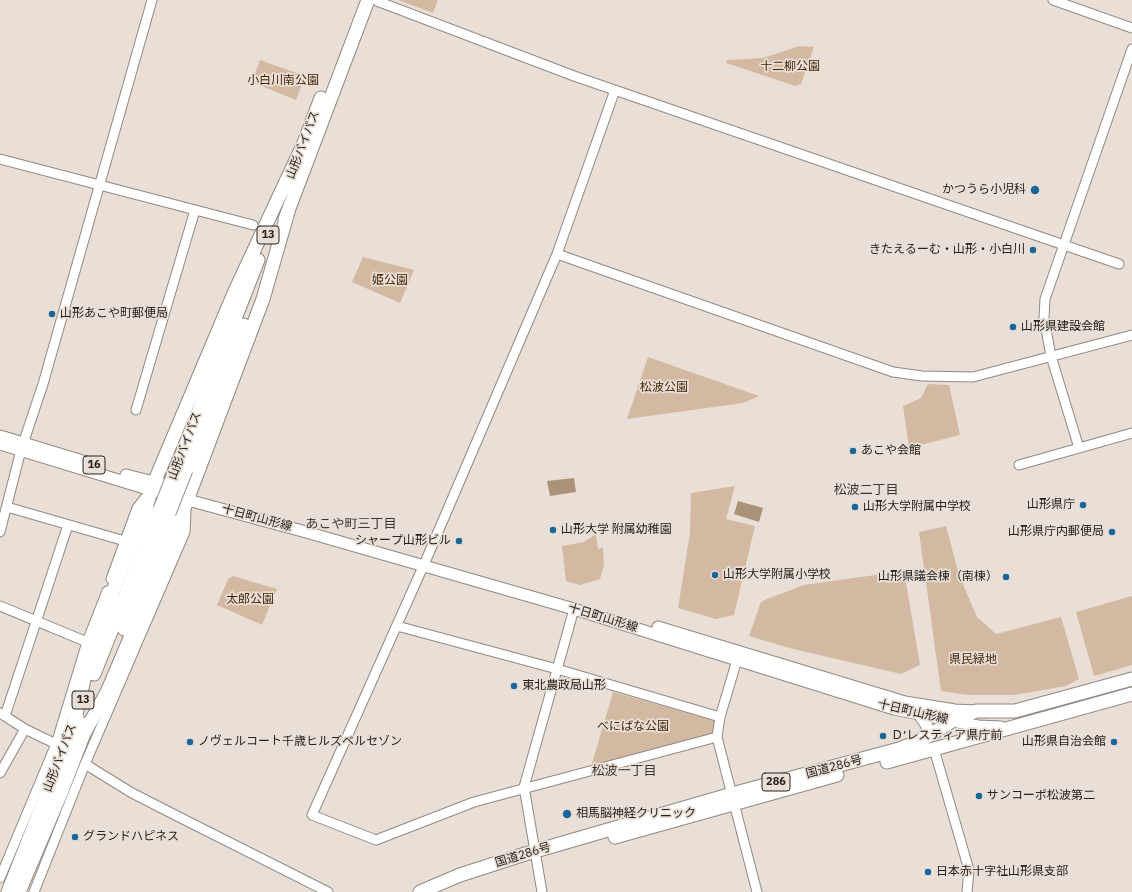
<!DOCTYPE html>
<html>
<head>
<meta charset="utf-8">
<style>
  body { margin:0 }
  canvas { display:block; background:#e9dfd7 }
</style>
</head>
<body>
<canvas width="1132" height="892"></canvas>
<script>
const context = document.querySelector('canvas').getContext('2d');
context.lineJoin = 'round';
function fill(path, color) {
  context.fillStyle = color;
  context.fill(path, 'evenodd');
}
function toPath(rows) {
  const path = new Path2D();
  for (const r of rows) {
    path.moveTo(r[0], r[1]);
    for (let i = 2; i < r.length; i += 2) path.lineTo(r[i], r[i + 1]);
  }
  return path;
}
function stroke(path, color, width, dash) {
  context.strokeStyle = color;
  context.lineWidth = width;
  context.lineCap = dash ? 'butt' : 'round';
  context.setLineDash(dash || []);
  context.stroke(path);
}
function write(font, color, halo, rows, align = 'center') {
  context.font = font + ' "IBM Plex Sans","Noto Sans JP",sans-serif';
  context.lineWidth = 3.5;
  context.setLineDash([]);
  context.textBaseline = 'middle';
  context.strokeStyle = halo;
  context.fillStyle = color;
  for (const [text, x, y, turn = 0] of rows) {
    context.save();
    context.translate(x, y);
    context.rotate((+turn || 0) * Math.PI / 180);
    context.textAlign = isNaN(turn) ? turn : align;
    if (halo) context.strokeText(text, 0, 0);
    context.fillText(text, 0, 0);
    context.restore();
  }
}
const green = toPath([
  [398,0,438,0,433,13],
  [799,46,814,47,801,84,795,86,726,63,727,60,763,58],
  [260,60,305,76,296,100,252,82],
  [363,257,414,270,400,303,352,282],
  [648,357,759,396,743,403,627,419],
  [928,384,949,385,960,435,909,448,903,406,921,398],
  [735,486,726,519,755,526,734,615,716,619,678,608,690,533,691,493],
  [946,526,959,575,977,617,996,634,1061,617,1079,679,1066,686,1014,695,968,695,941,691,919,532],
  [596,534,598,549,603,548,604,565,600,579,580,585,566,581,562,546,584,542],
  [904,571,920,665,901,674,789,648,749,636,761,602,767,599,804,585],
  [233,576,277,589,262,625,217,605,228,579],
  [1132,596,1132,665,1094,676,1076,612],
  [613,692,715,721,713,734,591,767]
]);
const water = toPath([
  [574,478,576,492,550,496,547,481],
  [738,501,763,508,759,522,734,514]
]);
const minor = toPath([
  [1053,0,1132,28],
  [377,1,574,76,1119,264],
  [615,90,557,254,426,560,312,815,376,840,474,802,717,737],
  [0,159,253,225],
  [557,254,893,372,922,376,973,377,1132,335],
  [136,410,195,210],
  [1079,448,1051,356,1044,318,1045,299,1132,49],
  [1019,465,1132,433],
  [7,507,125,541],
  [0,532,21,450,43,384,152,0],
  [111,579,137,508,148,494],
  [0,606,87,642],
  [397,626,557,669,720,717],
  [737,660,720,717,717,737,757,892],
  [0,713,25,729,56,744],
  [5,716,68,525],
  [934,749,969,870,967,892],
  [85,764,132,793,183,819,328,892],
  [0,773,25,729],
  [0,878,56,744,87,642,107,591],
  [34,892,85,764,185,532,186,512],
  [542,892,524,787,574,609]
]);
const major = toPath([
  [0,436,96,465],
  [0,444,151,490,306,532,574,609,894,709,978,726,1001,727],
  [126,475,177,488],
  [658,627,905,702,955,710,975,711],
  [918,713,927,726,927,732,922,740]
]);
const highway = toPath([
  [301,151,321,98],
  [285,219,368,0],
  [176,469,258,260],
  [186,470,244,325],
  [124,629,169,513],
  [94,674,160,509],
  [74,723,85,675,113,591,146,509,151,490,235,291,304,143],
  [85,732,108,690,177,527,263,299,288,212],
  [887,762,1132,694],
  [615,837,837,775],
  [8,892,77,717],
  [19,892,61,793,88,723],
  [420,892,460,875,525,854,732,794,899,749,922,740,952,721,976,711,1015,711,1132,679]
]);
const highwayBridge = toPath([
  [160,509,176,469],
  [169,513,186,470]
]);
const markers = [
  [1035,190,5,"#1c6599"],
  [1033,250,4,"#1c6599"],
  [52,314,4,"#1c6599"],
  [1013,327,4,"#1c6599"],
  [853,451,4,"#1c6599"],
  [1083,505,4,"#1c6599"],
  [855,507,4,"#1c6599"],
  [553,530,4,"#1c6599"],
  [1112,532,4,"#1c6599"],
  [459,541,4,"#1c6599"],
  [715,575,4,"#1c6599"],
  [1006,577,4,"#1c6599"],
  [514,686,4,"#1c6599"],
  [883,736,4,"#1c6599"],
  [190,742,4,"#1c6599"],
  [1114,742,4,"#1c6599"],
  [979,796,4,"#1c6599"],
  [567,814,5,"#1c6599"],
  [75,837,4,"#1c6599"],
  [928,872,4,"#1c6599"]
];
const shields = [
  [268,235,22],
  [94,465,22],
  [83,700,22],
  [776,782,28]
];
const shieldNames = [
  ["13",268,235],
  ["16",94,465],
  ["13",83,700],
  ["286",776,782]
];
const parkNames = [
  ["十二柳公園",790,67],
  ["小白川南公園",283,81],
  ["姫公園",390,281],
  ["松波公園",664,388],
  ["太郎公園",250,600],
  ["県民緑地",973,660],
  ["べにばな公園",633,727]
];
const streetNames = [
  ["山形バイパス",303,145,-69],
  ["山形バイパス",185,446,-69],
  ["十日町山形線",257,518,15],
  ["十日町山形線",603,618,17],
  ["十日町山形線",913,712,13],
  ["山形バイパス",60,758,-69],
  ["国道286号",834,767,-15],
  ["国道286号",523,855,-17]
];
const poiNames = [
  ["かつうら小児科",1026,190,"right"],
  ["きたえるーむ・山形・小白川",1025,250,"right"],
  ["山形あこや町郵便局",60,314],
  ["山形県建設会館",1021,327],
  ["あこや会館",861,451],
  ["山形県庁",1075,505,"right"],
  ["山形大学附属中学校",863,507],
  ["山形大学 附属幼稚園",561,530],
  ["山形県庁内郵便局",1104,532,"right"],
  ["シャープ山形ビル",451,541,"right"],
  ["山形大学附属小学校",723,575],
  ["山形県議会棟（南棟）",998,577,"right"],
  ["東北農政局山形",522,686],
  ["Ｄ’レスティア県庁前",891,736],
  ["ノヴェルコート千歳ヒルズベルセゾン",198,742],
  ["山形県自治会館",1106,742,"right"],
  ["サンコーポ松波第二",987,796],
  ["相馬脳神経クリニック",576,814],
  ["グランドハピネス",83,837],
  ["日本赤十字社山形県支部",936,872]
];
const neighbourhoodNames = [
  ["松波二丁目",866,490],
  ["あこや町三丁目",351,524],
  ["松波一丁目",624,771]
];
fill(green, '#d4b9a2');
fill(water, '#ac9179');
stroke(minor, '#918881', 11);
stroke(major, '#918881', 13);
stroke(highway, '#918881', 15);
stroke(minor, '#fff', 9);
stroke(major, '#fff', 11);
stroke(highway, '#fff', 13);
stroke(highwayBridge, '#918881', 15, []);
stroke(highwayBridge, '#fff', 13);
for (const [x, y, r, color] of markers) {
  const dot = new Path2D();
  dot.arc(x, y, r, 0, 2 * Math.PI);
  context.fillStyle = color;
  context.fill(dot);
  stroke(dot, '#e9dfd7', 1.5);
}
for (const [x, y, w] of shields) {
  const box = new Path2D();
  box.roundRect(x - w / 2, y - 9, w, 18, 3);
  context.fillStyle = '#e9dfd7';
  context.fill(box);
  stroke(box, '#26221f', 1);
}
write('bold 11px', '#26221f', null, shieldNames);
write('12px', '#432606', '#e9dfd7', parkNames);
write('12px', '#26221f', '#e9dfd7', streetNames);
write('12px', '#26221f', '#e9dfd7', poiNames, 'left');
write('13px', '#3d352f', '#e9dfd7', neighbourhoodNames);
</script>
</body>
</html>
